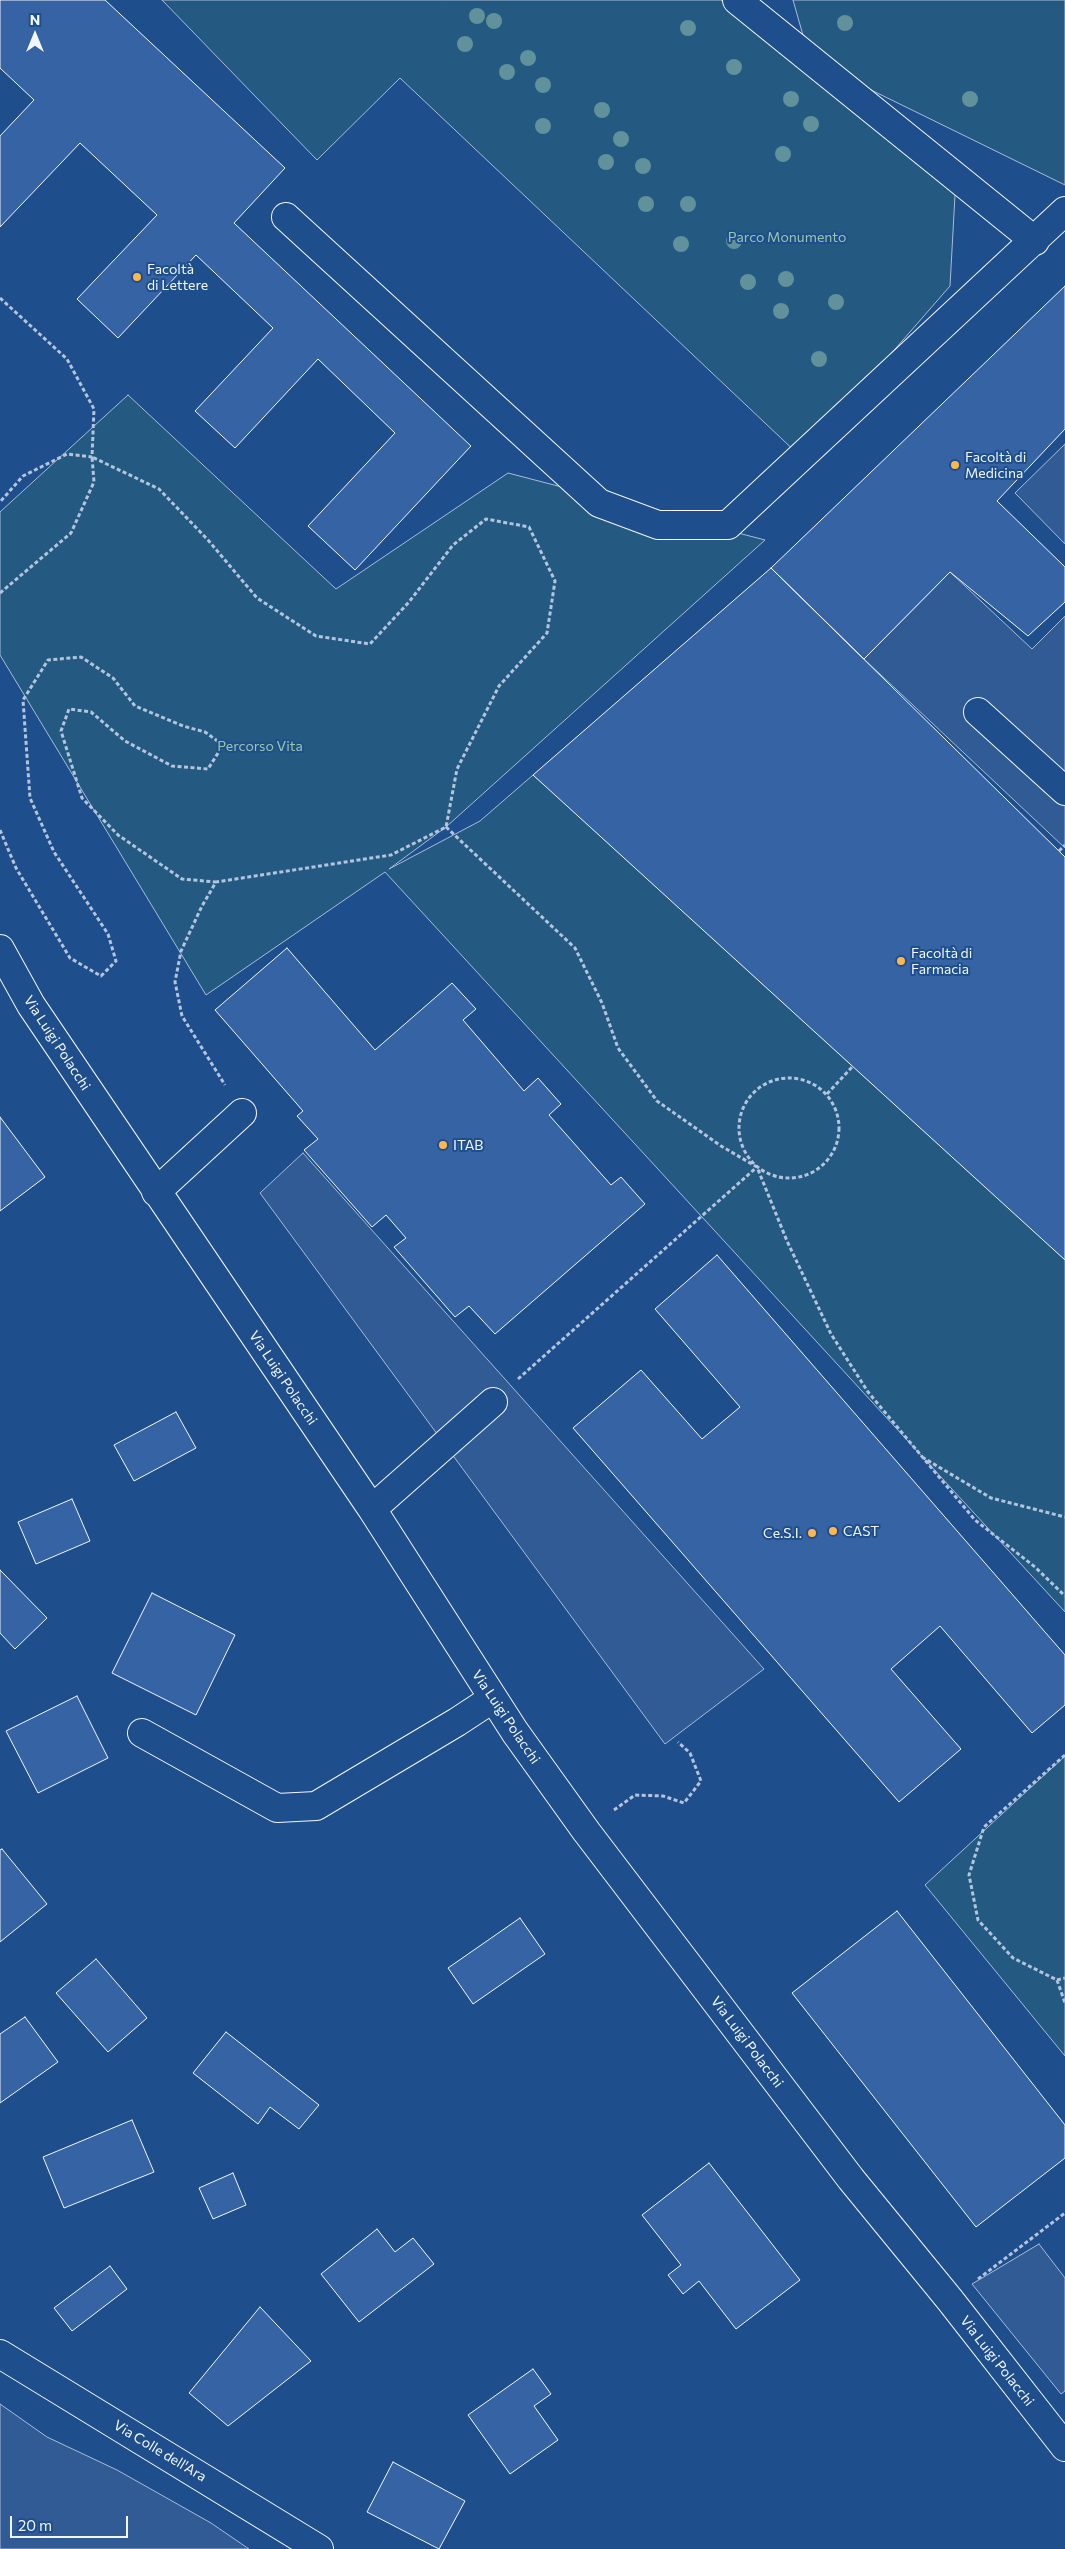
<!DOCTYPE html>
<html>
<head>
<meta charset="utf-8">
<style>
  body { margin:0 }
  #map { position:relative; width:1065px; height:2549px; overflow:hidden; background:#1f4e8c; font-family:Commissioner,sans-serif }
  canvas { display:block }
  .north { position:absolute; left:10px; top:10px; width:50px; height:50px; -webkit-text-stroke:4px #1f4e8c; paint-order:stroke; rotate:0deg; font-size:14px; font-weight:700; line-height:20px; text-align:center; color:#f2f6ff }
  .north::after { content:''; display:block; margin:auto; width:18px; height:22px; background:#f2f6ff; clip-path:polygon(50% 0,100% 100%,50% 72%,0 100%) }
  .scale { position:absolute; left:10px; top:2516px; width:118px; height:22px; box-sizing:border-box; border:2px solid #f2f6ff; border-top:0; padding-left:6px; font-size:15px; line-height:18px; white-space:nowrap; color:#f2f6ff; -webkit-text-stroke:4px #1f4e8c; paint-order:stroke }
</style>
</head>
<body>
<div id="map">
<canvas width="1065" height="2549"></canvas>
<div class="north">N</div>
<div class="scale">20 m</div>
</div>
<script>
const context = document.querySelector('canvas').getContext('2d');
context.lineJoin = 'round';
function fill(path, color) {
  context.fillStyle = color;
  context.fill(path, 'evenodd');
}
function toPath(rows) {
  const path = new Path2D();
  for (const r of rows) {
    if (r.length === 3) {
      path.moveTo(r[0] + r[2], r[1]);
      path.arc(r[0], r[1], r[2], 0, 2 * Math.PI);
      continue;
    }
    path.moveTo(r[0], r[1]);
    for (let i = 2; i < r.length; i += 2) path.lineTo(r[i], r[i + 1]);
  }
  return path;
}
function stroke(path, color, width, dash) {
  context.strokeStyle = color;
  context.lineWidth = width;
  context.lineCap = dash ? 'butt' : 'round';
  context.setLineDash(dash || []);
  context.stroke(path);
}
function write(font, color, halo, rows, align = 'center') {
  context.font = font + ' Commissioner,sans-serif';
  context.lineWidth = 4;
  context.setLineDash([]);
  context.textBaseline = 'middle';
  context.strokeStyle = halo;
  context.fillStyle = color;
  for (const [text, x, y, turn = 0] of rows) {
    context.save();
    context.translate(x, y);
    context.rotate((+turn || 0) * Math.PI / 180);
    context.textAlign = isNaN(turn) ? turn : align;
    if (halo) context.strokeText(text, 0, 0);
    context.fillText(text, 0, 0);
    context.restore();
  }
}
const green = toPath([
  [162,0,721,0,956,177,950,286,801,457,400,78,317,160,162,0],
  [793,0,1065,0,1065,185,810,60,793,0],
  [128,395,336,589,508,473,765,540,446,827,389,869,480,821,533,775,1065,1212,1065,1612,385,872,206,995,0,655,0,512,128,395],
  [1065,1756,1065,2056,925,1885,1065,1756]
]);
const parking = toPath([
  [1065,444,1065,544,1015,493,1065,444],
  [950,572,1032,649,1065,616,1065,848,864,659,950,572],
  [303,1153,764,1669,665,1744,260,1193,303,1153],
  [1039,2244,1065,2278,1065,2391,1061,2394,972,2284,1039,2244],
  [0,2404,47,2437,117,2470,211,2523,249,2549,0,2549,0,2404]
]);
const building = toPath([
  [0,0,105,0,285,168,234,223,471,446,355,570,308,526,395,433,318,359,235,448,195,411,273,328,196,255,118,338,77,299,157,215,80,143,0,227,0,136,34,100,0,68,0,0],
  [1065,286,1065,429,997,501,1065,567,1065,602,1028,636,950,572,864,659,771,568,1065,286],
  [771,568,1065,857,1065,1260,533,775,771,568],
  [287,948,375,1050,452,983,476,1009,463,1020,524,1091,538,1078,561,1104,549,1115,611,1185,621,1177,645,1204,495,1334,469,1306,455,1317,394,1247,406,1238,386,1215,372,1227,304,1150,318,1139,297,1116,303,1111,215,1010,287,948],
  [0,1117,45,1177,0,1211,0,1117],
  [717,1255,1065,1655,1065,1705,1032,1733,940,1626,891,1669,961,1749,899,1802,573,1428,641,1370,702,1439,740,1407,655,1309,717,1255],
  [176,1412,196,1448,134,1481,114,1445,176,1412],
  [72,1499,90,1541,36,1564,18,1522,72,1499],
  [0,1570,47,1618,15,1649,0,1633,0,1570],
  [152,1593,235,1635,196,1715,112,1673,152,1593],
  [77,1696,108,1758,38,1793,6,1731,77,1696],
  [2,1849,47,1904,0,1942,0,1850,2,1849],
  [897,1911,1065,2125,1065,2158,976,2227,792,1993,897,1911],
  [520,1918,545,1954,473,2004,448,1968,520,1918],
  [96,1959,147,2018,108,2052,56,1993,96,1959],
  [25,2017,58,2062,0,2103,0,2034,25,2017],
  [226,2032,319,2105,299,2129,270,2107,258,2124,193,2073,226,2032],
  [132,2120,154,2172,64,2208,43,2157,132,2120],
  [709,2163,800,2280,736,2329,699,2281,683,2294,668,2275,681,2265,642,2215,709,2163],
  [233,2173,246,2205,213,2219,199,2188,233,2173],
  [377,2229,395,2252,413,2238,434,2264,359,2322,321,2274,377,2229],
  [110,2266,127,2289,72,2331,54,2308,110,2266],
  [260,2307,311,2361,228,2426,189,2393,260,2307],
  [533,2369,551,2394,534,2406,558,2440,510,2474,468,2415,533,2369],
  [393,2462,465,2501,439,2549,367,2512,393,2462]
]);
const path = toPath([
  [0,298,67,359,94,409,92,457,67,454,23,476,0,502],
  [0,593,71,533,94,482,92,457,159,489,208,540,257,598,316,636,370,644,409,602,453,545,486,519,529,527,555,581,547,633,499,686,457,769,446,827,391,855,216,882],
  [446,827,575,948,602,1003,618,1048,657,1101,721,1146,757,1167,787,1241,831,1334,868,1392,975,1520,1035,1567,1065,1596],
  [0,830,16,868,70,958,101,976,116,961,108,934,54,852,30,798,23,700,48,660,81,657,113,678,135,706,183,726,205,732,223,745,208,769,172,766,125,741,91,712,69,709,61,731,82,798,118,835,182,879,216,882,202,906,181,951,175,982,182,1016,225,1085],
  [1059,851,1065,845],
  [789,1128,50],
  [827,1094,853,1066],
  [518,1379,757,1167],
  [922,1457,991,1498,1065,1517],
  [1065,1755,984,1827,969,1875,978,1920,1013,1958,1057,1980,1065,2003],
  [614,1810,635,1795,663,1796,684,1803,701,1781,690,1753,678,1742],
  [1057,1980,1065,1978],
  [978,2279,1065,2213]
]);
const minor = toPath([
  [737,0,1035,241],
  [286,217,599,503,658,525,728,525,1065,211],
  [978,712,1065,791],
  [0,949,31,1005,372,1509,515,1732,586,1831,851,2179,950,2300,1065,2447],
  [156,1192,242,1113],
  [372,1509,493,1402],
  [142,1733,277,1808,316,1806,457,1722,492,1699],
  [0,2354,319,2549]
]);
const trees = [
  [477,16],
  [494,21],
  [845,23],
  [688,28],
  [465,44],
  [528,58],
  [734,67],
  [507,72],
  [543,85],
  [791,99],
  [970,99],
  [602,110],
  [811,124],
  [543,126],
  [621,139],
  [783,154],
  [606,162],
  [643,166],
  [646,204],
  [688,204],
  [734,241],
  [681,244],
  [786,279],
  [748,282],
  [836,302],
  [781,311],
  [819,359]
];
const markers = [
  [137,277,5,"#ffb74d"],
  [955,465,5,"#ffb74d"],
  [901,961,5,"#ffb74d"],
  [443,1145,5,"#ffb74d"],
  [833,1531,5,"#ffb74d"],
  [812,1533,5,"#ffb74d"]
];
const parkNames = [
  ["Parco Monumento",787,237],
  ["Percorso Vita",260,746]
];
const poiNames = [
  ["Facoltà",147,269],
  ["di Lettere",147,285],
  ["Facoltà di",965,457],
  ["Medicina",965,473],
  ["Facoltà di",911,953],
  ["Farmacia",911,969],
  ["ITAB",453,1145],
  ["CAST",843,1531],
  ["Ce.S.I.",802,1533,"right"]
];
const streetNames = [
  ["Via Luigi Polacchi",57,1043,57],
  ["Via Luigi Polacchi",283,1378,56],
  ["Via Luigi Polacchi",506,1717,56],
  ["Via Luigi Polacchi",747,2042,53],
  ["Via Luigi Polacchi",997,2361,52],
  ["Via Colle dell'Ara",160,2451,31]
];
fill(green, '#245a82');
stroke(green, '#a8bbd7', 1);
fill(parking, '#305b95');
stroke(parking, '#a8bbd7', 1);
fill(building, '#3563a3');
stroke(building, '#f2f6ff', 1);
stroke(minor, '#f2f6ff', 30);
stroke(path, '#b3c4dc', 3, [4, 2.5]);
stroke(minor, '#1f4e8c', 28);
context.fillStyle = '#61919a';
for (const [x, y] of trees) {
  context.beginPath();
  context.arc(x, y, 8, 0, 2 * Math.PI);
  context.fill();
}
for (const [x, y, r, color] of markers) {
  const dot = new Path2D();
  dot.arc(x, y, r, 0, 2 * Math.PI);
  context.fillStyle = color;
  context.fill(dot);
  stroke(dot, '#1f4e8c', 2);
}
write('14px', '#97c8a6', '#1f4e8c', parkNames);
write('14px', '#f2f6ff', '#1f4e8c', poiNames, 'left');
write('14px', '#f2f6ff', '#1f4e8c', streetNames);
</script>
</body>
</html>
